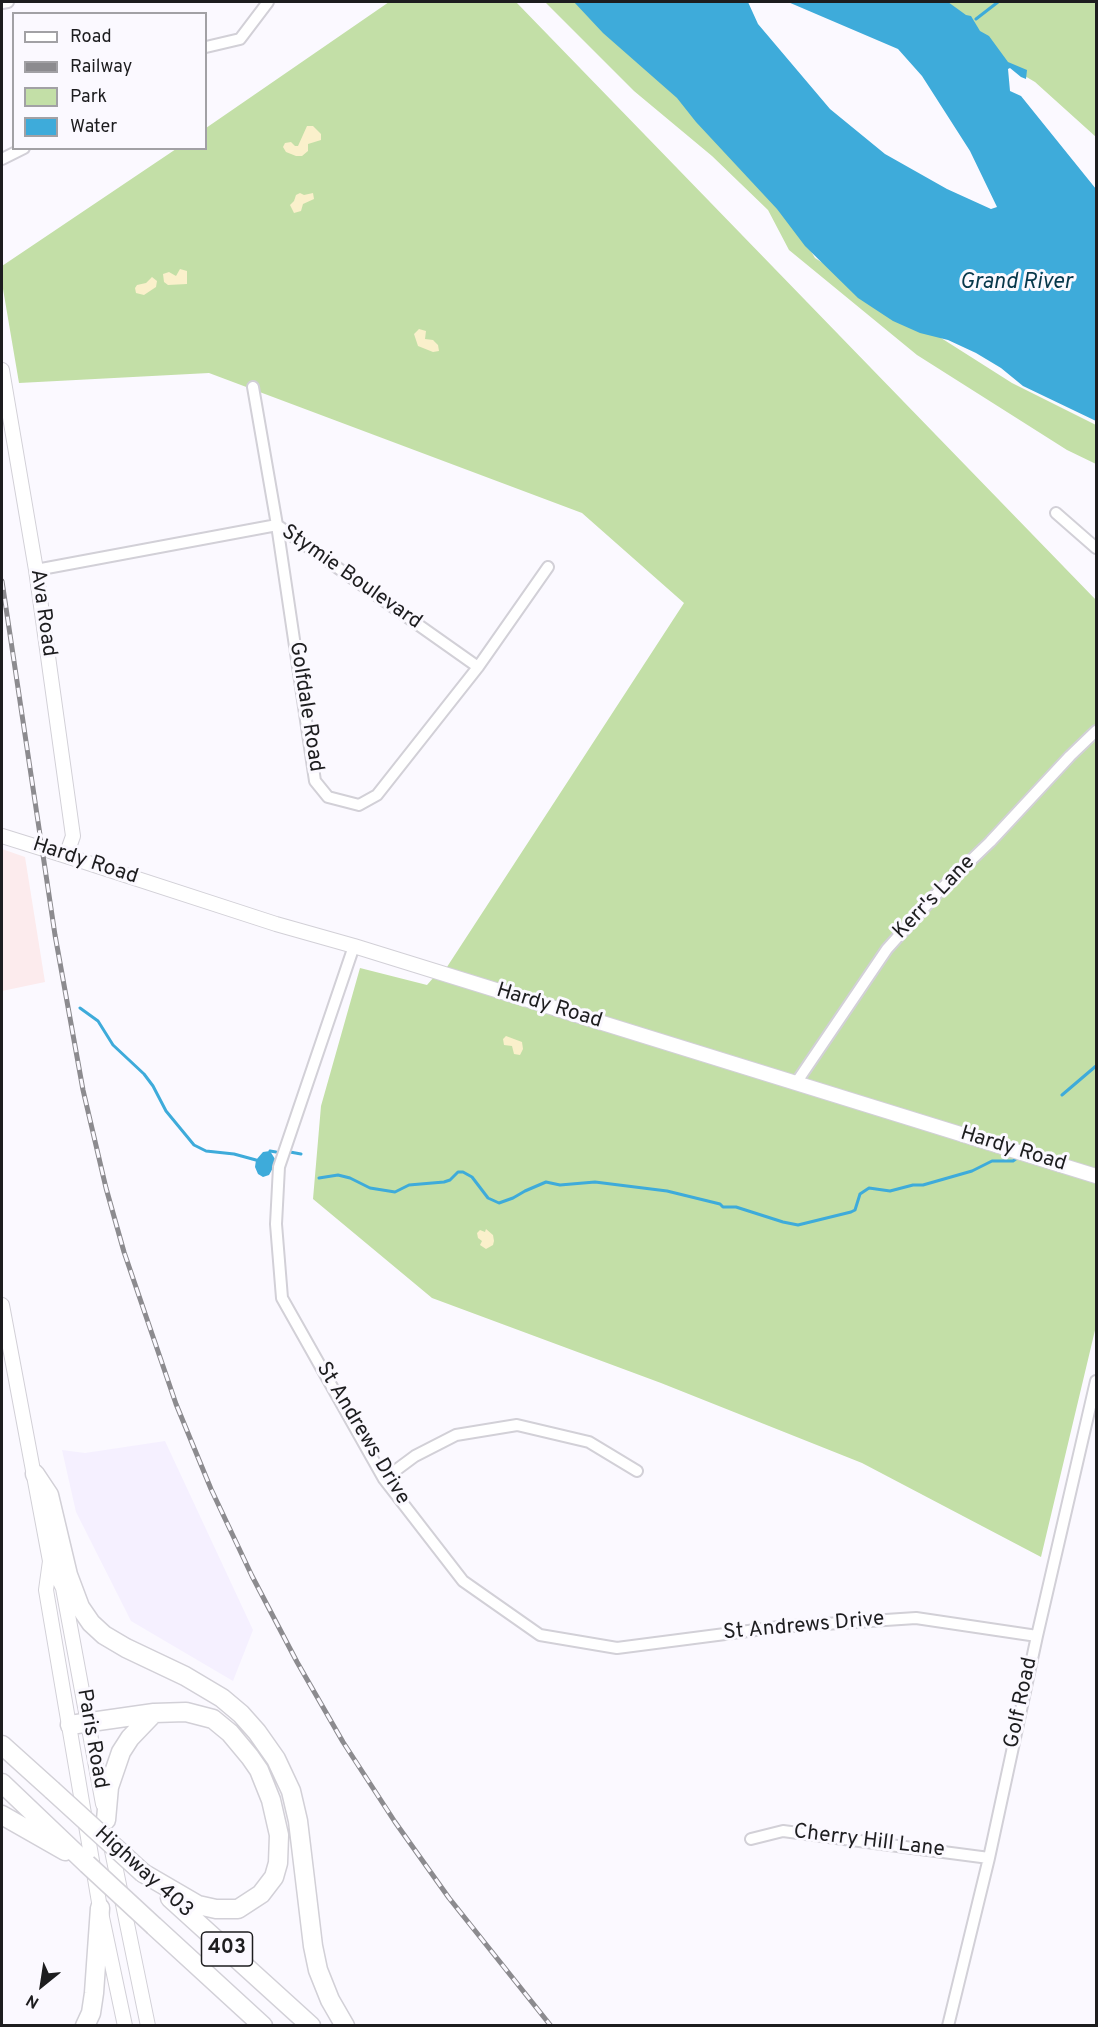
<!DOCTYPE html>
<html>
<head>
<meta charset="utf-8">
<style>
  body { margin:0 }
  #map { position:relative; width:1098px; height:2027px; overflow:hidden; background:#fbf9ff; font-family:Overpass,sans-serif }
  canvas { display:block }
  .frame { position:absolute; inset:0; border:3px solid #1d1d1f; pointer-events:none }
  .legend { position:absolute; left:12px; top:12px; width:195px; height:138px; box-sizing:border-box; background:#fbf9ff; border:2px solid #a2a1a5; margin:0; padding:8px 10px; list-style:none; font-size:18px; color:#1d1d1f }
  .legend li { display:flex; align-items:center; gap:12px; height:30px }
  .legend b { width:30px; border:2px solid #a2a1a5 }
  .north { position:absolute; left:12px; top:1955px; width:60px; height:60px; -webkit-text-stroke:4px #fbf9ff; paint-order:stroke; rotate:210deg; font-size:16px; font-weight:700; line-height:24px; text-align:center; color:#1d1d1f }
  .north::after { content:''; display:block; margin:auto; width:21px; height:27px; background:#1d1d1f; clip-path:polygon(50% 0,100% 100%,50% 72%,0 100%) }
</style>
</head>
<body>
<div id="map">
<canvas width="1098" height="2027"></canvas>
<div class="frame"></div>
<ul class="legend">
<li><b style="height:8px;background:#fff"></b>Road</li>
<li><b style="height:8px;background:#8c8b8f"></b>Railway</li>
<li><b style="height:16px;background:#c3dfa7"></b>Park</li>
<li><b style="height:16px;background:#3eabda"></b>Water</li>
</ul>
<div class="north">N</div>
</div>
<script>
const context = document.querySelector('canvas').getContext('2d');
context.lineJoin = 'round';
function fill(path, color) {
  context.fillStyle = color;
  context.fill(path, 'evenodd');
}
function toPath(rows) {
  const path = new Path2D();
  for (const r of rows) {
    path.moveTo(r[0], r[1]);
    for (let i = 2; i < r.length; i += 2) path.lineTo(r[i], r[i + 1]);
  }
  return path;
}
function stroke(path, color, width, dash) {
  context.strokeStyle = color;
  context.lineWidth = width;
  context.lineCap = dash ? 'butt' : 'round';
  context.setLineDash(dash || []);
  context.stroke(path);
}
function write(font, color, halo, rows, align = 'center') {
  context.font = font + ' Overpass,sans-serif';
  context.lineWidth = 6;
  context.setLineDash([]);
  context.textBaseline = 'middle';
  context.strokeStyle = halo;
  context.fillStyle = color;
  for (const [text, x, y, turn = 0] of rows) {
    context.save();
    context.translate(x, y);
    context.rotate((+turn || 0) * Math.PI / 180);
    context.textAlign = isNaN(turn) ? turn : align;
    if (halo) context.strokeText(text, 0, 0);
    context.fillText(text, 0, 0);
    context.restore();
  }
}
const commercial = toPath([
  [2,849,25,857,45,982,2,991]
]);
const built = toPath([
  [165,1441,253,1630,233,1681,131,1621,76,1512,62,1450,85,1453]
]);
const green = toPath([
  [389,2,516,2,1096,600,1096,1326,1041,1557,862,1463,661,1383,432,1298,313,1199,321,1106,360,968,427,985,441,969,445,970,684,603,582,513,209,373,19,383,2,283,2,266,176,149,206,148,206,128],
  [545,2,583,2,742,163,793,221,815,258,1012,383,1096,425,1096,464,1067,450,917,355,789,250,768,210,712,156,634,91],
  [899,2,1096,2,1096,137,1035,82]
]);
const sand = toPath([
  [307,126,313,126,321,134,321,140,308,144,308,151,302,156,296,156,286,152,283,147,285,143,291,142,295,146,298,146],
  [300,193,304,195,313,193,314,199,303,204,301,211,294,213,290,205,294,201,296,195],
  [180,269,187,271,187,284,168,285,164,282,163,274,169,272,176,276],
  [152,277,157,281,156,287,144,295,136,293,135,288,137,285,146,283],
  [419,329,426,331,425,339,433,340,438,345,439,351,433,352,418,346,414,334],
  [506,1036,522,1042,523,1049,520,1055,514,1054,512,1046,504,1045,503,1039],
  [486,1229,493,1235,494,1241,493,1245,486,1249,480,1245,482,1241,478,1238,477,1233,480,1230,485,1232]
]);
const water = toPath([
  [574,2,748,2,758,24,830,109,885,154,947,189,991,209,997,207,970,151,922,76,898,49,788,2,948,2,966,15,971,16,980,31,989,36,1008,62,1027,70,1026,79,1021,77,1010,68,1008,69,1010,91,1021,96,1096,189,1096,421,1023,386,1001,368,976,353,948,340,920,333,893,321,858,298,805,246,777,209,696,122,677,98,603,33],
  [270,1151,275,1159,273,1168,269,1175,263,1177,258,1174,255,1167,256,1160,263,1152]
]);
const stream = toPath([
  [976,19,998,2],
  [80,1008,98,1021,113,1045,144,1074,153,1086,166,1111,194,1145,206,1151,234,1154,256,1160],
  [1062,1095,1096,1066],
  [270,1151,276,1152],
  [290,1152,301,1154],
  [319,1178,338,1175,350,1178,370,1188,395,1192,409,1185,444,1182,450,1180,458,1172,463,1172,472,1177,488,1198,499,1203,513,1198,525,1191,546,1182,560,1185,595,1182,667,1191,720,1204,723,1207,736,1207,783,1222,798,1225,851,1212,855,1210,860,1194,869,1188,890,1191,913,1185,923,1185,972,1171,992,1161,1013,1161,1017,1158]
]);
const street = toPath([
  [2,3,8,2],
  [206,47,240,39,268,2],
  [2,159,24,148],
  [253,387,277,525,315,781,328,797,359,805,377,795,478,667,548,567],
  [1056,513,1096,548],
  [36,570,277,525,478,667],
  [354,946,279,1167,276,1224,282,1298,384,1479,463,1581,540,1635,617,1648,779,1627,916,1618,1037,1636],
  [796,1083,887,949,941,889,990,842,1070,756,1096,731],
  [384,1479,415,1456,456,1435,517,1425,589,1442,637,1471],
  [751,1839,783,1831,989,1858],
  [948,2026,989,1858,1037,1636,1096,1381]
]);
const secondary = toPath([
  [2,370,36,570,73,836,66,856],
  [2,836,79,860,276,924,354,946,1096,1176],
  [2,1305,50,1561,63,1588,103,1804],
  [50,1561,46,1590,100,1908,125,2026],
  [110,1841,148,2026]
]);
const highway = toPath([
  [35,1474,49,1495,68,1575,80,1607,91,1623,104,1635,126,1648,185,1676,222,1698,241,1714,257,1732,276,1759,291,1791,298,1821,313,1946,318,1970,330,2000,345,2026],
  [70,1725,154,1713],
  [2,1745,52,1790],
  [2,1783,87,1864],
  [2,1815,65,1851],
  [106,1820,109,1787,121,1752,130,1738,154,1713,186,1712,213,1719,230,1733,250,1757,259,1770,271,1800,279,1835,278,1863,274,1877,261,1894,238,1909,216,1909,198,1905,143,1873],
  [170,1898,311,2026],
  [154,1926,263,2026],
  [85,2026,91,2013,94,1993,100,1908]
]);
const rail = toPath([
  [2,581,55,935,83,1090,106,1188,124,1252,176,1404,211,1489,252,1576,297,1662,343,1742,395,1822,449,1898,551,2026]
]);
const highwayBridge = toPath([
  [52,1790,143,1873],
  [87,1864,154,1926]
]);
const shields = [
  [227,1949,51]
];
const shieldNames = [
  ["403",227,1949]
];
const streetNames = [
  ["Stymie Boulevard",351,578,35],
  ["Ava Road",42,613,82],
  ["Golfdale Road",305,707,81],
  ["Hardy Road",85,862,18],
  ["Kerr's Lane",935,898,-46],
  ["Hardy Road",549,1007,17],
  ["Hardy Road",1013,1150,17],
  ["St Andrews Drive",362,1434,59],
  ["St Andrews Drive",804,1627,-5],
  ["Golf Road",1022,1703,-78],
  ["Paris Road",91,1739,80],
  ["Cherry Hill Lane",869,1842,7],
  ["Highway 403",143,1873,42]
];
const waterNames = [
  ["Grand River",1016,284]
];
fill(commercial, '#fcebed');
fill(built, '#f5f0ff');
fill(green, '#c3dfa7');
fill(sand, '#faf0cb');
fill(water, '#3eabda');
stroke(stream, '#3eabda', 3);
stroke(street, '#d2d0d7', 14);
stroke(secondary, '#d2d0d7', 16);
stroke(highway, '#d2d0d7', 21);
stroke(street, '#fff', 10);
stroke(secondary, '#fff', 14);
stroke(highway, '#fff', 18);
stroke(rail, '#8c8b8f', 5);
stroke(rail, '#fbf9ff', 3, [9]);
stroke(highwayBridge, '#d2d0d7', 21, []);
stroke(highwayBridge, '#fff', 18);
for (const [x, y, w] of shields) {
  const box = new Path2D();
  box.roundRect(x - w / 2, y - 17, w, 34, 4.5);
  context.fillStyle = '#fbf9ff';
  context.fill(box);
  stroke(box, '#1d1d1f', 1.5);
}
write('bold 20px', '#1d1d1f', null, shieldNames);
write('21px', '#1d1d1f', '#fbf9ff', streetNames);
write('italic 22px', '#07374b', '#fbf9ff', waterNames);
</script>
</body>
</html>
